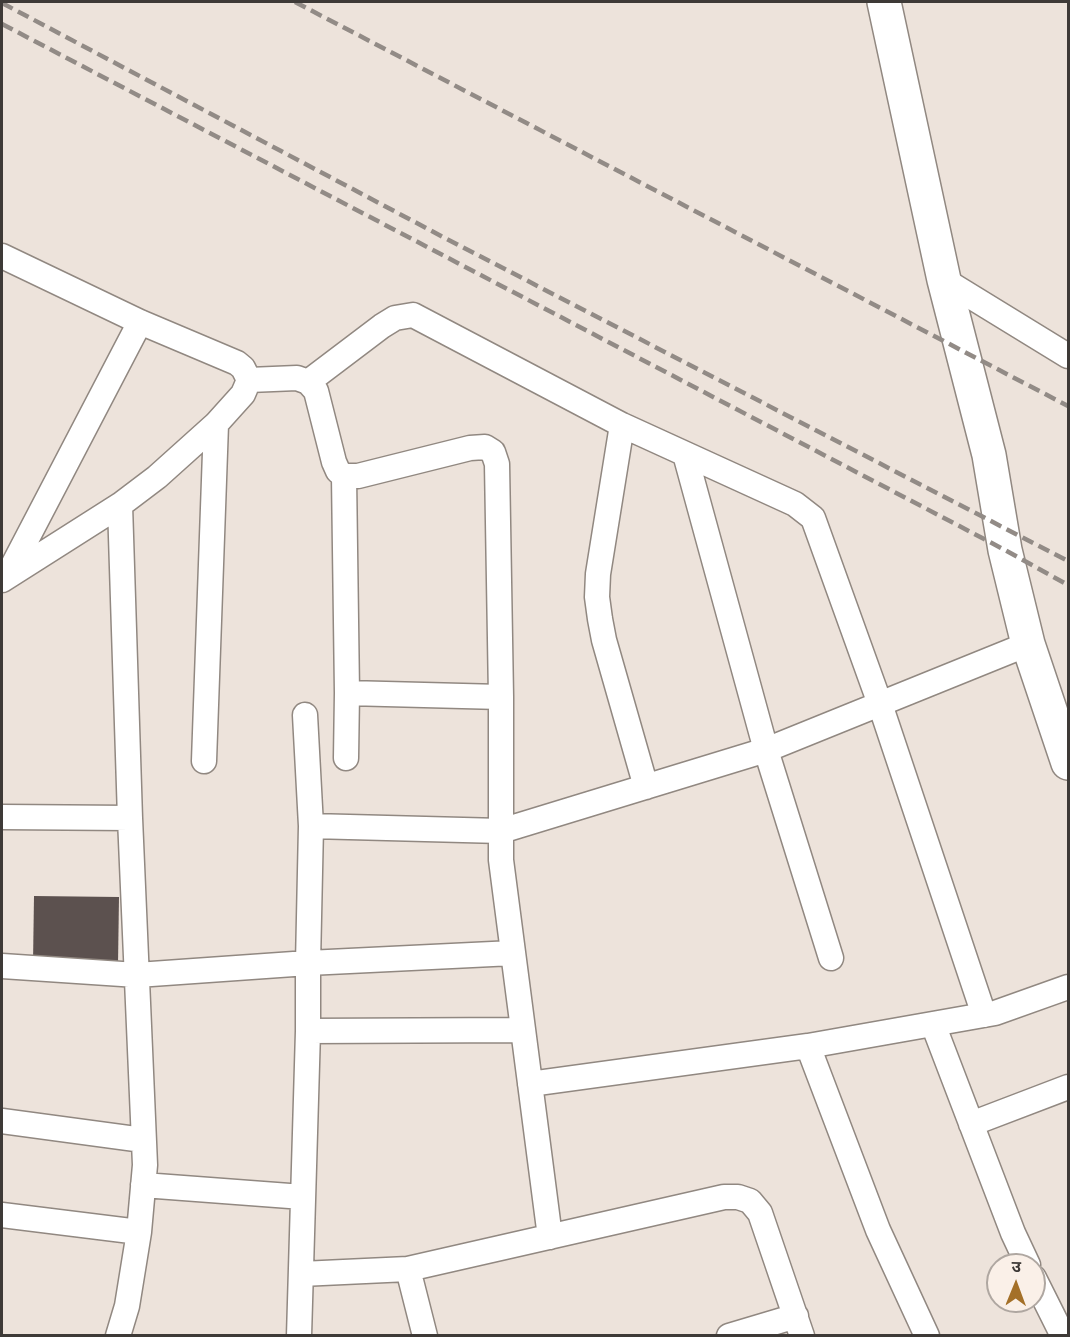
<!DOCTYPE html>
<html>
<head>
<meta charset="utf-8">
<style>
  body { margin:0 }
  #map { position:relative; width:1070px; height:1337px; overflow:hidden; background:#ede3db; font-family:Bitter,"Noto Sans Devanagari",serif }
  canvas { display:block }
  .frame { position:absolute; inset:0; border:3px solid #3e3a37; pointer-events:none }
  .north { position:absolute; left:986px; top:1253px; width:60px; height:60px; box-sizing:border-box; background:#faf0e8; border:2px solid #afa7a1; border-radius:50%; rotate:1deg; font-size:16px; font-weight:700; line-height:24px; text-align:center; color:#3e3a37 }
  .north::after { content:''; display:block; margin:auto; width:21px; height:27px; background:#a47028; clip-path:polygon(50% 0,100% 100%,50% 72%,0 100%) }
</style>
</head>
<body>
<div id="map">
<canvas width="1070" height="1337"></canvas>
<div class="frame"></div>
<div class="north">उ</div>
</div>
<script>
const context = document.querySelector('canvas').getContext('2d');
context.lineJoin = 'round';
function fill(path, color) {
  context.fillStyle = color;
  context.fill(path, 'evenodd');
}
function toPath(rows) {
  const path = new Path2D();
  for (const r of rows) {
    path.moveTo(r[0], r[1]);
    for (let i = 2; i < r.length; i += 2) path.lineTo(r[i], r[i + 1]);
  }
  return path;
}
function stroke(path, color, width, dash) {
  context.strokeStyle = color;
  context.lineWidth = width;
  context.lineCap = dash ? 'butt' : 'round';
  context.setLineDash(dash || []);
  context.stroke(path);
}
const building = toPath([
  [34,896,119,897,118,964,33,963]
]);
const street = toPath([
  [2,256,140,322,237,363,243,368,249,380,243,394,216,424,157,477,120,505,2,580],
  [944,280,1068,356],
  [249,380,297,378,308,382,316,391,334,462,338,471,344,476,358,476,470,448,485,447,493,452,497,464,501,697,501,860,550,1237],
  [308,382,382,326,395,318,413,315,622,425,795,504,813,518,880,704,984,1015],
  [622,425,598,574,597,597,600,619,604,640,646,787],
  [685,454,766,750,831,958],
  [344,476,347,693,346,758],
  [9,573,140,322],
  [347,693,501,697],
  [204,761,216,424],
  [2,817,130,818],
  [311,826,501,831,766,750,1028,644],
  [2,966,137,975,308,963,513,953],
  [933,1024,1013,1233,1028,1265],
  [308,1031,523,1030],
  [808,1046,878,1230,927,1336],
  [530,1084,808,1046,995,1013,1068,987],
  [2,1121,143,1140],
  [971,1124,1068,1087],
  [143,1185,303,1197],
  [2,1215,139,1232],
  [408,1269,425,1336],
  [301,1274,408,1269,724,1197,738,1197,750,1201,760,1213,802,1336],
  [1034,1278,1063,1336],
  [118,1336,127,1306,139,1232,145,1165,130,818,120,505],
  [299,1336,308,1031,308,963,311,826,305,715],
  [729,1336,796,1316]
]);
const secondary = toPath([
  [884,2,944,280,989,455,1005,550,1028,644,1068,763]
]);
const rail = toPath([
  [295,2,1068,406],
  [2,3,443,237,1068,561],
  [2,24,1005,550,1068,585]
]);
fill(building, '#5c514f');
stroke(street, '#918881', 27);
stroke(secondary, '#918881', 36);
stroke(street, '#fff', 24);
stroke(secondary, '#fff', 33);
stroke(rail, '#928b86', 4.5, [12, 6]);
</script>
</body>
</html>
